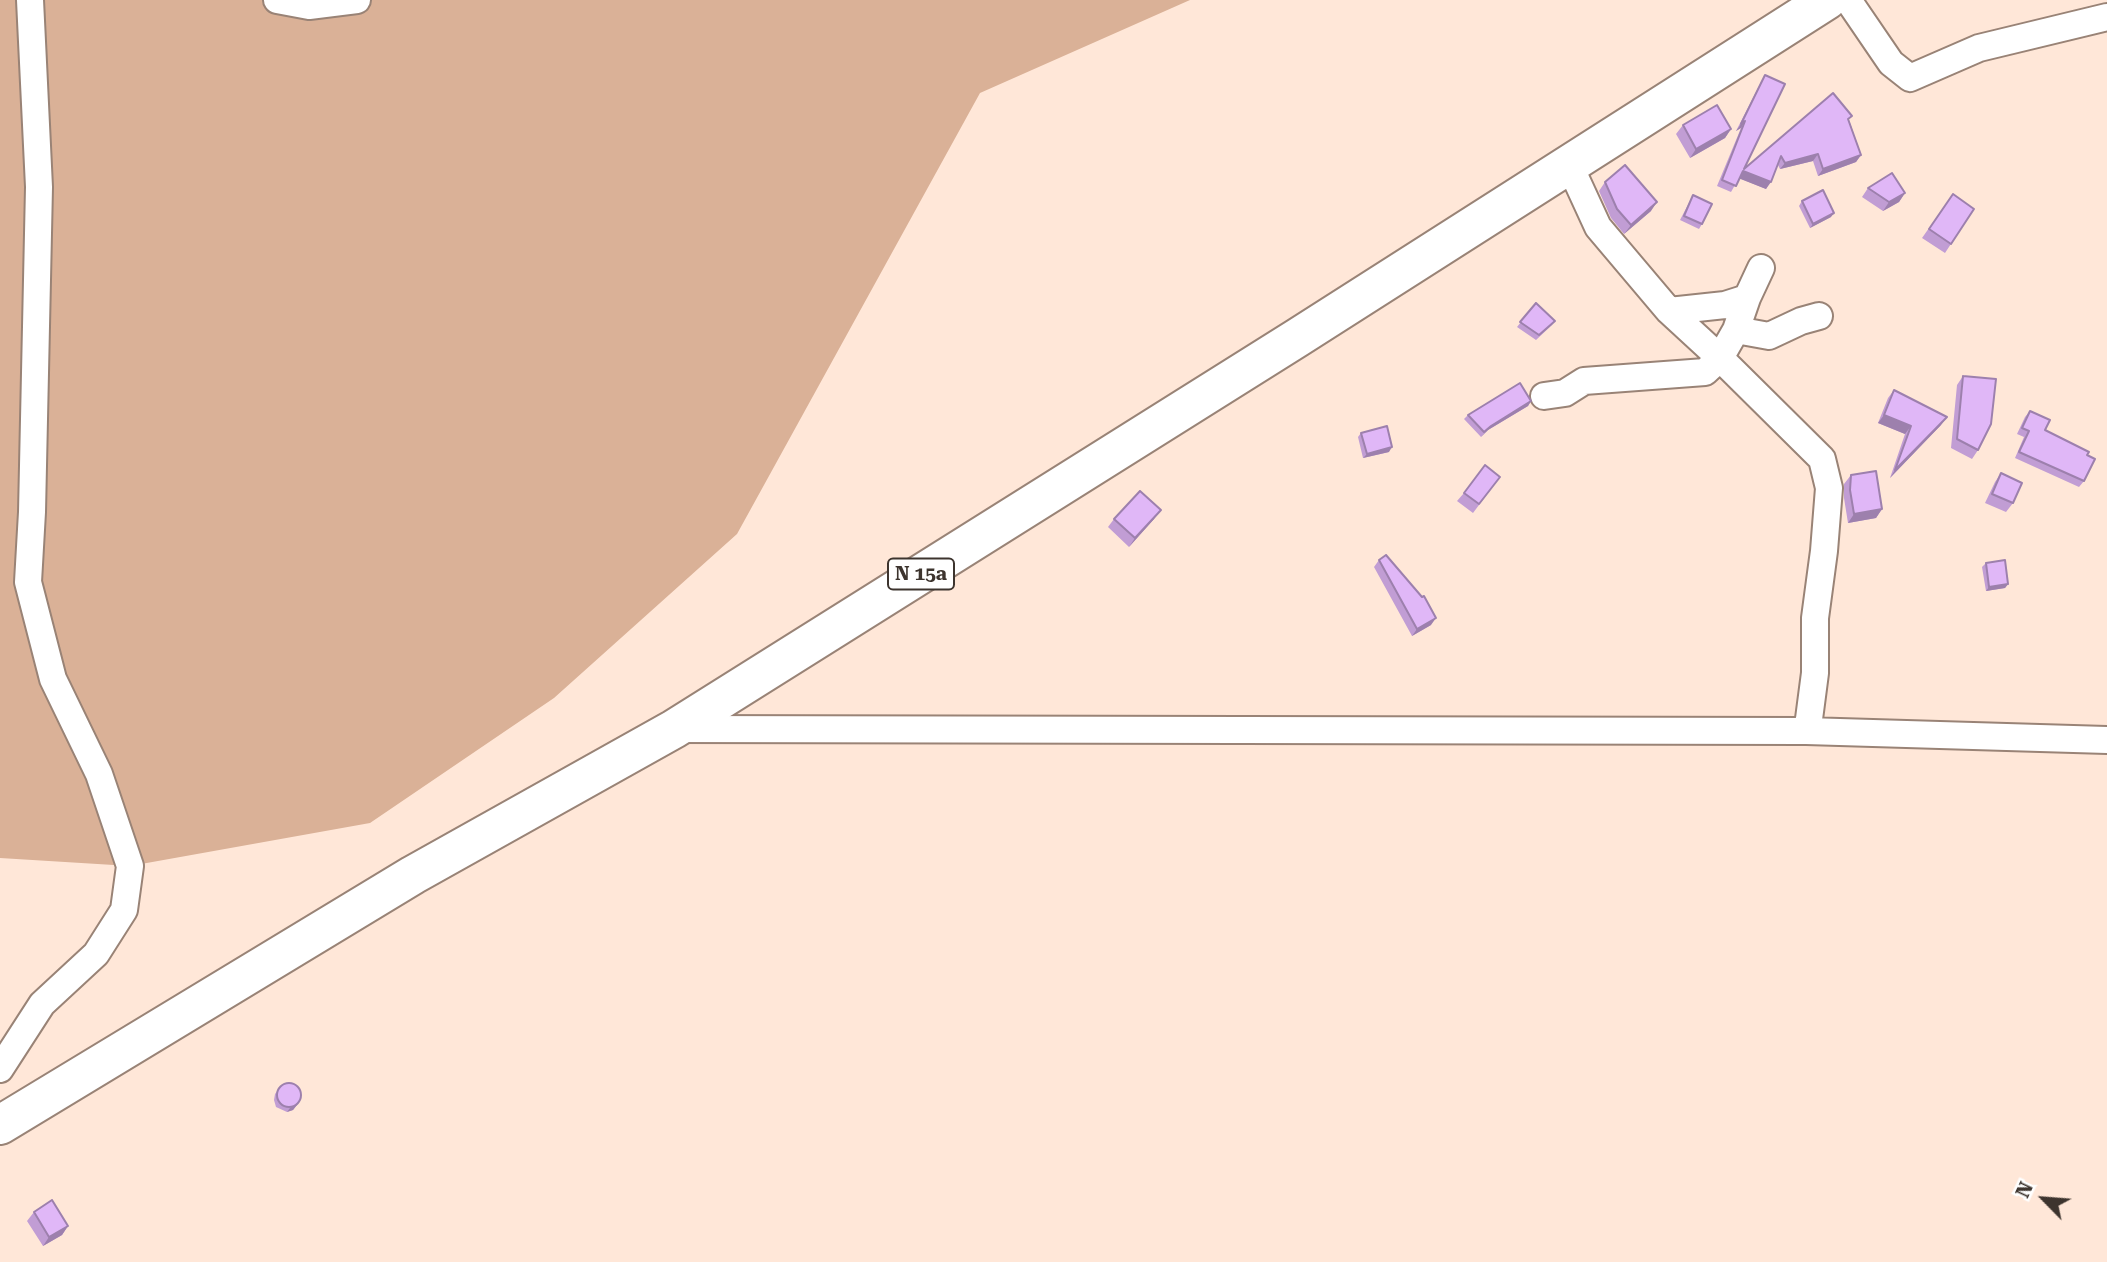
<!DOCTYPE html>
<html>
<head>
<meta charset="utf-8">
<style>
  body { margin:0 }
  #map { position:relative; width:2107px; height:1262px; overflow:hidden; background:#ffe7d8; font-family:"Roboto Serif",serif }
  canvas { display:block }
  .north { position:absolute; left:2009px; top:1164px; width:70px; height:70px; -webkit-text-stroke:5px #fff; paint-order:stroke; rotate:295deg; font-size:19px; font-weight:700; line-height:28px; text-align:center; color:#3d342e }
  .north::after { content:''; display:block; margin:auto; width:24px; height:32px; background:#3d342e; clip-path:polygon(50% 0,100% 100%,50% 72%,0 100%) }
</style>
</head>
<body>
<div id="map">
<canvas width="2107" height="1262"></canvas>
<div class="north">N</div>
</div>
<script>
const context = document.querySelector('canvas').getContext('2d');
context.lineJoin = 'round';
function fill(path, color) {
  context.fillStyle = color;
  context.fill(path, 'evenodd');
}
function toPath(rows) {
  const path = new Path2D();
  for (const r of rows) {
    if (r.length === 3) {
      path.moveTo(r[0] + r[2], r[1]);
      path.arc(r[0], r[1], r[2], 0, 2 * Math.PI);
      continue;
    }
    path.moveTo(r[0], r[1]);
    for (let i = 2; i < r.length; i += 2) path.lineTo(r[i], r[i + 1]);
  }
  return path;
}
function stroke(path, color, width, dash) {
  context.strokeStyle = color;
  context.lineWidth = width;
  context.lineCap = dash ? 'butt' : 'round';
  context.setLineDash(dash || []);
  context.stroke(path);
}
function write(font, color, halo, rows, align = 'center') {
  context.font = font + ' "Roboto Serif",serif';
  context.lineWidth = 6;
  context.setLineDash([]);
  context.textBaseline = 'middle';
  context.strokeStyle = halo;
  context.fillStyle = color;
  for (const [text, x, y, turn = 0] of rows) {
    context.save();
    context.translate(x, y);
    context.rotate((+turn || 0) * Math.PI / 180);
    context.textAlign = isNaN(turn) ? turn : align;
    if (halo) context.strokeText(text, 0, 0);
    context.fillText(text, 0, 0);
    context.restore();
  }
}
const green = toPath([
  [0,0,1190,0,980,93,737,534,554,698,370,823,130,866,0,858]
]);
const minor = toPath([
  [277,0,309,6,357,0],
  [1848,0,1891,63,1910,78,1979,48,2107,17],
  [1569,164,1598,227,1669,311,1720,358,1822,459,1829,488,1824,551,1815,618,1815,673,1809,719,1806,731],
  [1669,311,1725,305,1747,298],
  [1736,330,1769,336,1801,321,1819,316],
  [1544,396,1565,393,1584,381,1705,372,1720,358,1736,330,1747,298,1761,268],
  [674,729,1806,731,2107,740],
  [0,1069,42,1004,96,954,124,910,130,866,99,774,53,679,28,582,32,512,39,187,30,0]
]);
const highway = toPath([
  [0,1125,413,875,674,729,1297,338,1827,0]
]);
const wall = toPath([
  [1765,75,1744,169,1849,120,1861,155,1856,162,1818,176,1813,161,1780,169,1778,165,1766,189,1739,178,1731,192,1717,186,1741,128,1736,131,1761,82],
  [1683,125,1731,129,1725,138,1690,158,1676,134],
  [1605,182,1651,211,1624,234,1611,218,1599,191],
  [1868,188,1905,193,1899,202,1883,211,1862,197],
  [1953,194,1974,209,1945,253,1922,238],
  [1693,195,1702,224,1699,229,1680,220],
  [1802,201,1831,217,1810,228,1799,206],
  [1536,303,1555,321,1552,325,1536,340,1517,327],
  [1963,376,1978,450,1972,459,1951,448,1957,385],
  [1894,390,1941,425,1890,478,1905,434,1878,423,1888,398],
  [1531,401,1528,406,1488,430,1481,437,1464,419,1468,415],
  [2030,411,2045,430,2087,455,2084,481,2079,487,2015,458,2024,437,2017,434,2025,417],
  [1361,433,1389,452,1363,458,1358,437],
  [2001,473,2013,503,2006,512,1985,503,1995,482],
  [1851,475,1882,509,1876,518,1848,523,1844,498,1844,484],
  [1500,477,1473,513,1457,501,1464,493],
  [1114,519,1154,519,1129,547,1108,527],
  [1379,560,1431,625,1412,636,1374,567],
  [1986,563,2008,584,2005,588,1986,591,1982,567],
  [278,1090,297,1105,293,1110,287,1112,276,1107,274,1100,275,1094],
  [34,1212,68,1226,62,1235,43,1246,27,1221]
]);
const shadedWall = toPath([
  [1745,121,1741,128,1736,131,1741,124],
  [1731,129,1725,138,1690,158,1696,149],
  [1818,154,1813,161,1780,169,1785,163],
  [1861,155,1856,162,1818,176,1823,169],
  [1743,171,1771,182,1766,189,1738,178],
  [1905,193,1899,202,1883,211,1889,202],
  [1657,202,1651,211,1624,234,1631,225],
  [1834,213,1831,217,1810,228,1813,224],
  [1531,401,1528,406,1488,430,1481,437,1491,426],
  [1884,415,1911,426,1905,434,1878,423],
  [1947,417,1941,425,1890,478,1895,470],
  [1392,447,1389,452,1363,458,1367,454],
  [1882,509,1876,518,1848,523,1854,514],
  [1161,510,1154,519,1129,547,1135,538],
  [2008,584,2005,588,1986,591,1989,587],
  [1436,618,1431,625,1412,636,1417,629],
  [300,1101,293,1110,287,1112,290,1108],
  [68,1226,62,1235,43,1246,49,1237]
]);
const building = toPath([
  [1765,75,1785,84,1744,169,1833,93,1852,116,1848,119,1861,155,1823,169,1818,154,1785,163,1781,156,1771,182,1743,171,1736,186,1722,180,1745,121,1741,124,1765,75],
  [1717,105,1731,129,1696,149,1683,125,1717,105],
  [1625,165,1657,202,1631,225,1617,209,1605,182,1625,165],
  [1892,173,1905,193,1889,202,1868,188,1892,173],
  [1823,190,1834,213,1813,224,1802,201,1823,190],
  [1953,194,1974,209,1951,244,1929,229,1953,194],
  [1693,195,1712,204,1702,224,1684,216,1693,195],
  [1536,303,1555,321,1539,335,1520,322,1536,303],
  [1963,376,1996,379,1991,424,1978,450,1957,439,1963,376],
  [1520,383,1531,401,1491,426,1484,432,1468,415,1520,383],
  [1894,390,1947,417,1895,470,1911,426,1884,415,1894,390],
  [2030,411,2050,420,2045,430,2089,452,2087,455,2095,459,2084,481,2019,452,2029,431,2022,428,2030,411],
  [1387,426,1392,447,1367,454,1361,433,1387,426],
  [1485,465,1500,477,1479,504,1464,493,1485,465],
  [1876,471,1882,509,1854,514,1850,490,1851,475,1876,471],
  [2001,473,2022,483,2013,503,1992,494,2001,473],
  [1140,491,1161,510,1135,538,1114,519,1140,491],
  [1386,555,1422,597,1424,596,1436,618,1417,629,1379,560,1386,555],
  [2005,560,2008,584,1989,587,1986,563,2005,560],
  [289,1095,12],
  [52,1200,68,1226,49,1237,34,1212,52,1200]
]);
const shields = [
  [921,574,66]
];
const shieldNames = [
  ["N 15a",921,574]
];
fill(green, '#dab197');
stroke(minor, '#998376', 30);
stroke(highway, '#998376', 42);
stroke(minor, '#fff', 26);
stroke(highway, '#fff', 38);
fill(wall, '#c19dd4');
fill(shadedWall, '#9d80ad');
fill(building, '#e0b7f7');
stroke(building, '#9d80ad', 2);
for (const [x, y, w] of shields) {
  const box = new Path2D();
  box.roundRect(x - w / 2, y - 15.5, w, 31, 5);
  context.fillStyle = '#fff';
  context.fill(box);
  stroke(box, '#3d342e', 2);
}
write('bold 19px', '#3d342e', null, shieldNames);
</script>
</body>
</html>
